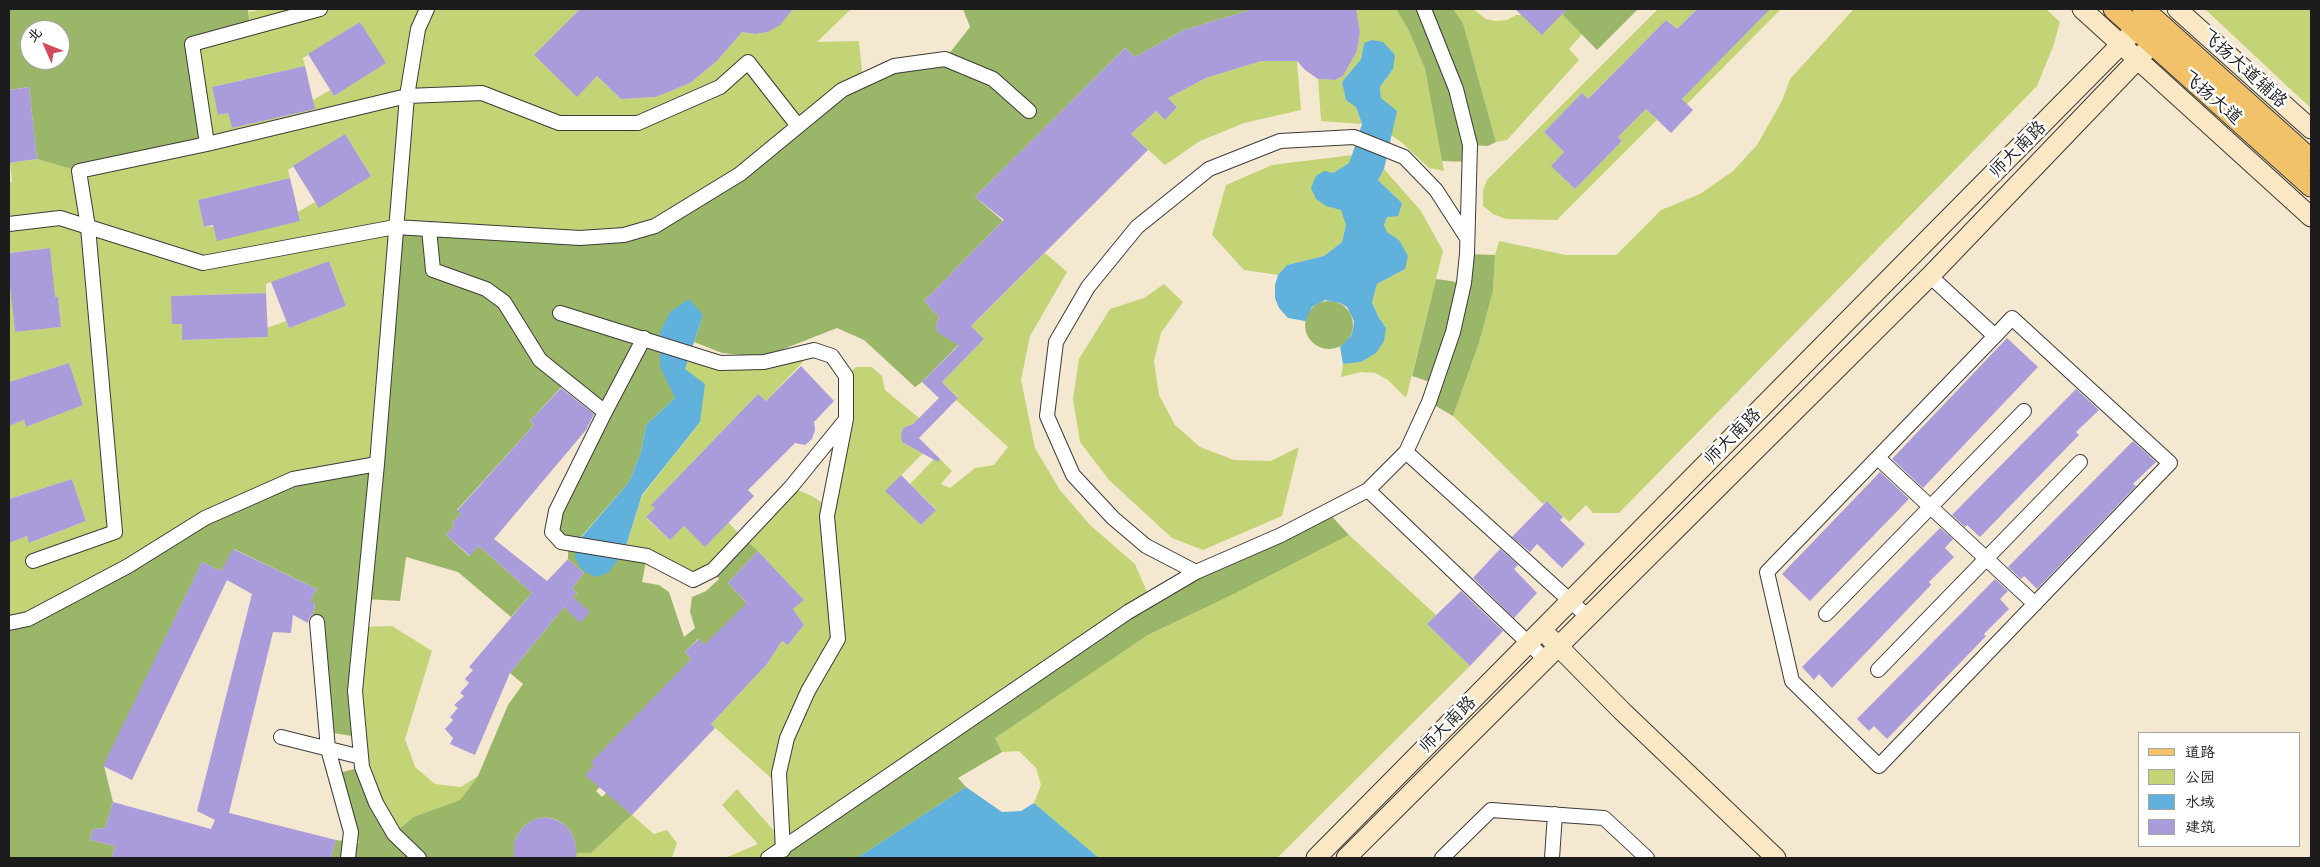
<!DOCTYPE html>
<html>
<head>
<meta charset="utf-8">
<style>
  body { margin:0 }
  #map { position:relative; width:2320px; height:867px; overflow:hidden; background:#f5e8d1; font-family:Caveat,"LXGW WenKai TC",sans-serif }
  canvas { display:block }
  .frame { position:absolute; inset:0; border:10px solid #1c1c1c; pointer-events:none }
  .legend { position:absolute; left:2138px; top:732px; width:162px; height:115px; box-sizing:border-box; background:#fff; border:1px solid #a4a4a4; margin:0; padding:6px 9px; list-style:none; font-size:15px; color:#1c1c1c }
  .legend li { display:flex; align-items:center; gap:10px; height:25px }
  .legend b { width:25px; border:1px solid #a4a4a4 }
  .north { position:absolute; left:20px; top:20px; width:50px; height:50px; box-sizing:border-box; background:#fff; border:1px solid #a4a4a4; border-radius:50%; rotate:314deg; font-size:14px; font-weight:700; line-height:20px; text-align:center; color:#1c1c1c }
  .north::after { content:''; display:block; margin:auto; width:18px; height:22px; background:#d1495b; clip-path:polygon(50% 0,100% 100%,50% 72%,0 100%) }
</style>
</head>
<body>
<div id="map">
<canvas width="2320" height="867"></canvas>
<div class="frame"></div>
<ul class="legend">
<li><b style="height:6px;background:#f2c26a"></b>道路</li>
<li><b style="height:14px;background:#c3d477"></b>公园</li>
<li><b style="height:14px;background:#60b1db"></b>水域</li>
<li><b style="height:14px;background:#aa9bda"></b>建筑</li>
</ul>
<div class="north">北</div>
</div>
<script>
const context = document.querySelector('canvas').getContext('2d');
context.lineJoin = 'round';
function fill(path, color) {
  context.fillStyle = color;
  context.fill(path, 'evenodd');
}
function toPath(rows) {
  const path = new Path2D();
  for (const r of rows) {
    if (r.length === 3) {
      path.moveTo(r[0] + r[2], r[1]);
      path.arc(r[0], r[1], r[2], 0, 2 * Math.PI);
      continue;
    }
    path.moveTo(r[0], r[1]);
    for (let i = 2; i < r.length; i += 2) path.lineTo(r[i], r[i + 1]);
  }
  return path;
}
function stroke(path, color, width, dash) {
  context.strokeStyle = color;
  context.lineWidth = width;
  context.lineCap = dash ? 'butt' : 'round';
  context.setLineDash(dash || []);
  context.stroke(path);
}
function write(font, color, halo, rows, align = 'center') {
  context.font = font + ' Caveat,"LXGW WenKai TC",sans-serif';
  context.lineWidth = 5;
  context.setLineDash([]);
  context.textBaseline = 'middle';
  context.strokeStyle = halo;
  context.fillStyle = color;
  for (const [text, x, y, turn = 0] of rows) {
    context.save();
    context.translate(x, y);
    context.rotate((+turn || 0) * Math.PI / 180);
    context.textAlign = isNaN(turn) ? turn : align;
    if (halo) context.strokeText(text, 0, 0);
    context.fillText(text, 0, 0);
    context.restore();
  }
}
const green = toPath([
  [264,9,580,9,534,55,577,96,597,76,621,99,656,97,690,83,717,61,742,32,755,34,768,32,788,15,791,9,851,9,817,42,859,41,863,81,377,464,9,623,9,543,27,536,30,543,86,521,72,479,9,499,9,426,24,420,26,427,83,405,69,363,9,382,9,281,53,275,49,248,9,253,9,182,12,182,10,163,37,159,79,170,192,44,250,28,249,12],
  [360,22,385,63,334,96,330,90,313,100,314,109,232,128,228,113,218,115,212,87,305,66,303,58],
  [345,134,371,176,315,202,298,212,300,221,204,227,198,200,290,178,288,170],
  [329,261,346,306,289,328,286,321,267,328,267,337,183,340,182,324,172,324,172,296,266,293,266,284],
  [58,297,61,327,15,332,12,301],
  [1356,9,1396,9,1409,31,1425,69,1444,171,1429,168,1400,141,1391,135,1392,129,1381,98,1380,87,1393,69,1364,43,1361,59,1342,82,1356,107,1362,124,1321,121,1318,79,1335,80,1343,76,1348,67,1357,51,1360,32],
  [1453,9,1473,9,1486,19,1496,21,1507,20,1516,15,1562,14,1582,34,1569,49,1579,60,1507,140,1496,142,1463,23],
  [1658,9,1697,9,1677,29,1666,20,1588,99,1582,93,1544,132,1564,152,1552,166,1575,189,1622,141,1618,137,1646,109,1657,120,1557,220,1506,219,1493,214,1483,206,1483,190,1487,180],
  [1769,9,1781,9,1687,104,1682,99],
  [1854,9,2046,9,2060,22,2054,44,2037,86,1619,513,1593,513,1586,505,1569,522,1547,501,1543,504,1453,416,1479,343,1493,291,1495,255,1499,241,1566,255,1616,255,1661,210,1700,194,1733,171,1757,145,1782,101,1790,79],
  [2205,9,2311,9,2311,108,2287,86],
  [1261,61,1297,61,1301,110,1244,123,1200,141,1165,165,1131,134,1156,111,1165,120,1177,107,1168,98,1206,78],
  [1352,155,1349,163,1333,173,1346,225,1342,242,1324,256,1287,265,1278,275,1244,270,1212,235,1226,185,1272,165],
  [1384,169,1421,211,1443,251,1406,398,1388,380,1375,373,1361,372,1341,377,1343,364,1361,362,1376,353,1386,328,1378,316,1372,301,1377,284,1405,269,1399,240,1387,232,1384,225,1387,217,1402,203,1378,180],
  [1045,253,1067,272,1030,336,1021,380,1035,448,1060,490,1090,525,1135,564,1150,599,768,858,725,858,758,844,722,805,737,789,777,834,772,779,711,724,767,664,782,641,788,645,804,625,793,609,804,600,758,551,693,580,624,552,642,496,700,422,685,369,690,353,720,363,814,350,766,401,758,394,652,504,655,508,646,518,670,540,684,526,705,546,728,522,742,537,791,487,812,496,829,507,846,376,856,367,872,367,882,376,885,390,919,418,913,424,903,428,901,438,905,444,923,453,886,491,921,525,936,509,910,484,937,456,952,471,941,484,950,488,975,468,994,465,1008,447,956,400,958,397,942,382,984,339,971,326],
  [1164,284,1183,302,1161,333,1154,361,1159,395,1175,425,1200,447,1234,460,1271,461,1299,447,1282,516,1203,550,1172,538,1109,480,1080,442,1073,399,1079,359,1110,309,1144,298],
  [1349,535,1436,615,1427,624,1470,666,1277,858,1099,858,1034,803,1041,785,1036,768,1019,751,1002,752,994,738,1148,635,1234,594],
  [392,626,432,651,405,739,415,767,435,784,461,787,478,776,460,800,413,817,394,834,362,767,361,627],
  [632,815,654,834,667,830,677,843,672,858,574,858,576,853,591,853]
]);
const forest = toPath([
  [9,9,248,9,250,28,192,44,207,144,79,171,37,159,29,87,9,90],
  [30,30,60,30,60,60,30,60],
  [963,9,1263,9,1250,10,1184,30,1135,57,1125,48,975,197,1003,221,924,301,939,317,936,326,938,333,962,341,922,382,915,387,864,340,837,328,763,357,741,355,722,353,694,342,703,315,671,388,675,398,646,425,641,452,629,482,580,538,624,552,647,556,642,582,659,585,669,592,684,637,695,628,690,612,692,597,706,591,719,579,713,570,742,537,758,551,728,583,760,617,704,645,698,639,685,652,691,659,594,766,600,787,596,791,602,797,607,792,632,815,591,853,576,853,575,842,571,832,564,824,555,819,544,817,533,820,524,826,518,834,514,843,515,858,331,858,336,840,359,843,353,813,339,773,362,767,394,834,413,817,460,800,478,776,508,705,523,684,510,673,564,607,580,622,573,597,577,593,572,588,584,573,568,559,568,542,552,532,605,412,563,385,530,421,534,425,457,510,461,514,452,523,454,526,446,535,469,556,479,546,532,593,511,617,458,572,406,557,400,601,364,599,359,737,326,732,311,625,315,604,310,601,317,589,234,549,221,571,202,562,104,766,113,802,105,828,93,829,90,840,115,846,112,858,9,858,9,623,205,518,293,479,377,464,395,227,624,235,740,174,842,90,894,66,945,59,970,27],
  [1396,9,1453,9,1463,23,1496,142,1488,146,1470,145,1470,162,1442,161,1425,69,1409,31],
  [1567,9,1638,9,1597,50,1562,14],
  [1467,254,1495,255,1493,291,1479,343,1453,416,1429,402,1436,384,1412,376,1436,279,1464,283],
  [1329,325,24],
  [1327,511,1349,535,1234,594,1148,635,995,738,1002,752,958,778,966,787,857,858,768,858,1128,612]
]);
const water = toPath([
  [1372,40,1383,42,1395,55,1393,69,1380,87,1381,98,1397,111,1384,169,1378,180,1402,203,1398,216,1387,217,1384,225,1387,232,1399,240,1408,256,1405,269,1377,284,1372,302,1378,316,1386,328,1384,341,1376,353,1361,362,1343,364,1340,347,1351,336,1353,329,1354,321,1347,307,1340,303,1325,300,1312,307,1305,321,1288,318,1279,308,1275,298,1275,285,1278,275,1287,265,1324,256,1342,242,1346,225,1341,210,1326,206,1316,199,1311,188,1316,176,1324,171,1333,173,1349,163,1352,155,1362,124,1356,107,1346,100,1342,82,1361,59,1364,43],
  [689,299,703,315,685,369,705,384,700,422,642,495,624,552,608,573,595,577,582,570,575,558,577,544,580,539,629,482,641,452,646,425,675,398,660,367,660,332,670,312],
  [966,787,1002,812,1021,811,1034,803,1099,858,857,858]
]);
const building = toPath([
  [580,9,793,9,780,25,768,32,755,34,742,32,717,61,690,83,656,97,621,99,597,76,577,97,534,55],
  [1356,9,1360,32,1357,51,1343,76,1335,80,1318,79,1305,70,1297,61,1261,61,1206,78,1168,98,1177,107,1165,120,1156,111,1131,134,1148,150,971,326,984,339,942,382,958,398,919,438,940,459,938,462,902,442,901,435,903,428,913,424,939,398,922,382,959,345,938,333,936,326,939,317,924,301,1004,220,975,197,1125,48,1135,57,1184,30,1250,10],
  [1515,9,1567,9,1542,35],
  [1697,9,1770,9,1682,99,1693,110,1671,133,1646,109,1618,137,1622,141,1575,189,1551,166,1564,152,1544,132,1582,93,1588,99,1666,20,1677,29],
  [360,22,386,63,334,96,308,54],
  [305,66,315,109,232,128,228,113,218,115,212,87],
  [29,87,37,159,9,163,9,90],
  [345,134,371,176,319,208,293,166],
  [290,178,300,221,217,241,213,225,204,227,198,200],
  [50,248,55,297,58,297,61,327,15,332,9,275,9,253],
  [329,261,346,306,289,328,271,282],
  [266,293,268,337,182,340,182,324,172,324,171,296],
  [2007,338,2038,367,1923,488,1892,459],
  [69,363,83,405,26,427,24,420,9,426,9,382],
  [801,366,834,401,814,422,815,430,812,439,805,445,795,443,748,490,754,496,705,547,684,526,670,540,646,517,655,508,651,505,758,394,766,401],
  [561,388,594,414,586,430,494,539,547,581,568,559,584,573,572,588,577,593,573,597,590,612,580,623,564,607,510,673,475,755,450,744,453,738,445,729,453,720,450,717,458,708,454,705,464,696,460,693,469,683,465,679,473,670,469,667,532,593,479,546,470,556,446,535,454,526,452,523,461,514,457,511,534,425,530,421],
  [2076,389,2099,410,2076,432,2079,435,1980,537,1967,525,1965,527,1952,515],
  [2133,441,2156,462,2133,484,2136,486,2037,589,2024,576,2021,579,2008,567],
  [1880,472,1909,499,1810,601,1782,574],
  [901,475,936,510,921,525,885,491],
  [72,479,86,521,29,543,27,536,9,543,9,499],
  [1547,501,1563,517,1560,520,1585,544,1562,568,1537,544,1530,552,1512,537],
  [1940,528,1953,539,1945,548,1954,557,1929,582,1931,585,1832,688,1819,674,1814,680,1802,667],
  [233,549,317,589,310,601,315,603,313,614,309,618,308,623,293,615,291,633,273,632,229,813,336,840,331,858,112,858,115,846,90,840,93,829,105,828,113,802,211,829,215,820,197,811,252,594,227,580,132,780,103,766,202,562,221,571],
  [1500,549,1518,565,1514,569,1537,593,1514,618,1473,578],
  [758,551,804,600,793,609,804,625,788,645,782,641,767,664,711,724,715,728,632,815,585,775,594,766,591,762,691,659,685,652,699,639,704,645,747,603,728,583],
  [1995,579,2008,591,2000,599,2009,609,1984,634,1986,636,1887,739,1874,726,1869,731,1857,719],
  [1461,591,1503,631,1470,666,1427,624],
  [544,817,554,819,564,824,571,832,575,842,577,858,514,858,514,843,518,834,524,826,533,820]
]);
const street = toPath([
  [207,144,192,44,320,9],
  [9,224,60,218,203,263,395,227,580,238,624,235,655,226,740,174,842,90,894,66,945,59,993,79,1029,111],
  [429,229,433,270,486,289,504,302,540,360,605,412,556,511,552,532,561,542,647,556,693,580,713,570,791,487,844,422],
  [1930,276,1995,336,2012,318,2170,463,1879,766,1792,681,1767,572,1995,336],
  [560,313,720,363,764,362,814,350,832,356,846,376,846,419,827,516,838,639,808,691,787,738,779,773,783,850],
  [605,412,644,338],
  [1406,452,1588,617],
  [1878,458,2035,604],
  [1368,490,1545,659],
  [33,561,115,532,88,227,79,171,207,144,407,96,482,93,559,123,638,123,720,87,748,62,798,126],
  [1196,572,1146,546,1113,518,1073,475,1047,416,1056,342,1088,287,1137,227,1209,169,1280,141,1354,137,1404,157,1436,190,1467,238],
  [1826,614,2024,411],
  [317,622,328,749,351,832,348,858],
  [9,623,28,619,128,566,205,518,293,479,377,464],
  [1878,670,2080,462],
  [281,737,361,757],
  [419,858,394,834,376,803,362,767,355,691,377,464,407,96,418,29,427,9],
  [768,858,1128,612,1196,572,1281,535,1368,490,1406,452,1429,402,1453,332,1464,283,1467,254,1470,145,1456,89,1424,9],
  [1442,858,1491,810,1604,818,1647,858],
  [1552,858,1555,814]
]);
const secondary = toPath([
  [2082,9,2311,217],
  [2177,9,2311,129],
  [1550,638,1622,711,1776,858],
  [1316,858,2147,18],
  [1346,858,1930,276,2163,33]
]);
const primary = toPath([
  [2114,9,2311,186],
  [2143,9,2311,160]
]);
const streetNames = [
  ["飞扬大道辅路",2244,69,42],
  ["飞扬大道",2212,98,41],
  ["师大南路",2018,150,-45],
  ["师大南路",1733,437,-45],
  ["师大南路",1448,725,-45]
];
fill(green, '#c3d477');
fill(forest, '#9ab668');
fill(water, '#60b1db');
fill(building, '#aa9bda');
stroke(street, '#3d3b37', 16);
stroke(secondary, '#3d3b37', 21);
stroke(primary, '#3d3b37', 23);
stroke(street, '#fff', 14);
stroke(secondary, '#fae7c3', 19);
stroke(primary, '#f2c26a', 21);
write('18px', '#1c1c1c', '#fff', streetNames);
</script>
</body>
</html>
